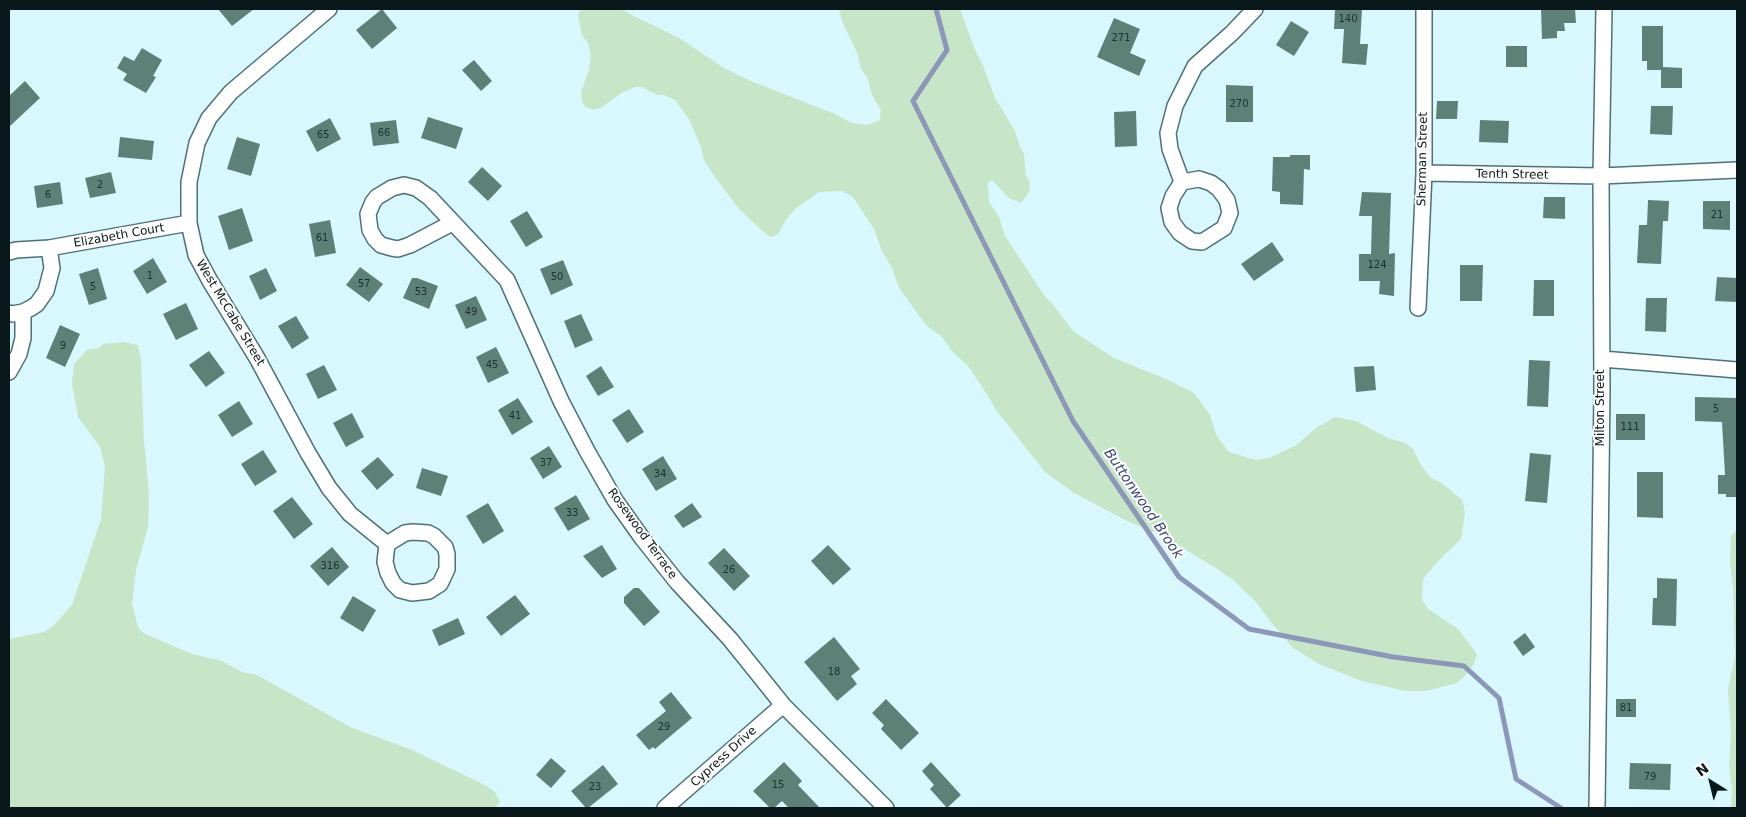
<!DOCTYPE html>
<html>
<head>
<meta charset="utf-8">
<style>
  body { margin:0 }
  #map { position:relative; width:1746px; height:817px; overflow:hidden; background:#d9f8fe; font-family:"DejaVu Sans",sans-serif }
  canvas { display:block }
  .frame { position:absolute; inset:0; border:10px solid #081719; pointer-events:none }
  .north { position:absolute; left:1686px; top:757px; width:50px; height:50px; -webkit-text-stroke:4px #fff; paint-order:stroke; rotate:324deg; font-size:14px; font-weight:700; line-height:20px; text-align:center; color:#081719 }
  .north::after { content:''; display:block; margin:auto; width:18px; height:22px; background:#081719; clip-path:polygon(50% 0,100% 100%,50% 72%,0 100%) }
</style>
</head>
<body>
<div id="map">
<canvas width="1746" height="817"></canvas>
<div class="frame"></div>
<div class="north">N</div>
</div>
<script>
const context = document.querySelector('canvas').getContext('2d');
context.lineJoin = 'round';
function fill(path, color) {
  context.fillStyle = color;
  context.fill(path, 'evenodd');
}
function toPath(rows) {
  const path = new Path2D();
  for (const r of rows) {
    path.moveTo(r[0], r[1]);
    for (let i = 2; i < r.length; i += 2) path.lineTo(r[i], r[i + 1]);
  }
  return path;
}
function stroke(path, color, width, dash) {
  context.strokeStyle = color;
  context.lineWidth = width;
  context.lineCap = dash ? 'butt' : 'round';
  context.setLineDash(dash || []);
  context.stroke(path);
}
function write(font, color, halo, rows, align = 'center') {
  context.font = font + ' "DejaVu Sans",sans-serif';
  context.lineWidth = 4;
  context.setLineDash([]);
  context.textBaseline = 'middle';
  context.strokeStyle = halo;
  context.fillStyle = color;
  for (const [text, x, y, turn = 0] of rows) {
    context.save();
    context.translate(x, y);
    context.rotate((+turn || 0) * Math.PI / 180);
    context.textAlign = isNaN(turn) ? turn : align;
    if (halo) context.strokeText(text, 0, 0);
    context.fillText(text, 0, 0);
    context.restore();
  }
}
const green = toPath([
  [583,9,621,9,632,15,679,38,724,68,753,82,835,114,852,123,868,125,880,120,881,110,872,95,867,77,861,69,858,55,842,21,839,9,960,9,975,50,982,63,995,98,1015,131,1020,147,1024,154,1026,176,1029,180,1030,191,1021,203,1009,198,992,180,988,183,989,202,999,217,1005,236,1046,298,1051,302,1073,331,1114,358,1166,379,1194,393,1210,415,1216,435,1229,452,1256,460,1269,458,1295,446,1316,428,1335,417,1356,421,1388,438,1405,443,1413,449,1421,465,1431,478,1442,483,1462,500,1465,512,1461,539,1438,561,1423,579,1422,600,1428,609,1458,629,1477,654,1474,664,1466,675,1457,683,1426,691,1405,691,1362,681,1319,664,1293,648,1270,621,1256,602,1233,580,1216,568,1161,535,1125,520,1074,493,1045,472,996,410,983,388,968,366,951,350,942,337,926,325,899,288,892,268,882,251,874,229,853,197,842,191,819,192,795,209,785,221,778,234,772,237,768,236,739,209,712,173,704,160,701,147,689,119,675,100,664,95,657,95,642,87,636,87,623,92,602,107,594,110,586,107,582,102,581,92,589,70,591,56,588,43,582,35,578,16,580,11],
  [123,342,138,345,141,359,144,440,149,495,148,527,136,570,132,604,138,627,143,633,192,654,222,661,242,672,257,675,350,727,412,750,485,785,495,792,500,802,495,808,9,808,9,639,44,632,53,626,72,605,101,519,105,466,100,447,78,417,72,384,74,364,87,350,99,348,103,344],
  [1737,530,1737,808,1731,808,1732,789,1729,767,1731,734,1728,689,1735,656,1733,589,1730,562,1731,536]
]);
const stream = toPath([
  [936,9,947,50,913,101,1073,421,1179,577,1249,629,1393,657,1464,666,1499,698,1516,779,1561,808]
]);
const building = toPath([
  [218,9,254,9,232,26],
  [382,9,397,28,372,49,356,30],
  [1335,9,1362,9,1360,44,1368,44,1366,65,1342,63,1344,29,1334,29],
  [1541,9,1575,9,1576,23,1564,23,1565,31,1557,31,1557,38,1542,39],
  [1114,18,1140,29,1130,53,1146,60,1139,76,1097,57],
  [1291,21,1309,32,1294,56,1276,45],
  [1642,26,1663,26,1663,67,1682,68,1682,88,1661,88,1661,70,1647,70,1647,61,1642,61],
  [1506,46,1527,46,1527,67,1506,67],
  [142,48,162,60,153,76,156,77,146,93,123,80,127,74,117,68,124,56,134,61],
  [474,60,492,81,481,91,462,70],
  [25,81,40,98,9,127,9,96],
  [1226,85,1253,86,1253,122,1226,122],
  [1437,101,1458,101,1457,119,1436,119],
  [1651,106,1673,106,1672,135,1650,134],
  [1136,111,1137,146,1115,147,1114,112],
  [428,117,463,128,456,149,421,138],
  [330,118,341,139,317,152,306,131],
  [396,120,399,143,373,146,370,123],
  [1480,120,1509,121,1508,143,1479,142],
  [120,137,154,141,152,160,118,157],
  [237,137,260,144,251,176,227,169],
  [1290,155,1310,155,1310,170,1304,169,1303,205,1280,204,1280,192,1272,191,1273,157,1290,157],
  [482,167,502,186,488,201,468,182],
  [111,172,116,193,90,198,85,178],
  [60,182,63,204,37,208,34,186],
  [1362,192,1391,193,1389,254,1395,253,1394,296,1379,294,1380,281,1359,281,1359,254,1371,254,1372,216,1359,216],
  [1544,197,1565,197,1565,219,1543,218],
  [1648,200,1669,201,1668,221,1663,221,1661,264,1637,263,1639,225,1647,225],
  [1703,201,1730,201,1730,230,1703,229],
  [242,208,253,241,229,250,218,216],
  [527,211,543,237,526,247,510,221],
  [330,220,336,253,315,257,309,224],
  [1272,242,1284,260,1254,281,1241,264],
  [153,258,167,282,147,294,133,271],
  [563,260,573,285,551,295,540,269],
  [1460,265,1483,265,1482,301,1460,301],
  [360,267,383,284,369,302,346,285],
  [98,268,107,299,89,305,79,274],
  [266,268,277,291,260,300,249,276],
  [1717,277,1737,278,1737,302,1715,301],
  [412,278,417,278,438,286,429,309,403,298],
  [1534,280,1554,280,1554,316,1533,316],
  [476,296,487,320,466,329,455,305],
  [1646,298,1667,298,1666,332,1645,331],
  [186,303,198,329,176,340,163,314],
  [581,314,593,340,575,348,564,321],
  [296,316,309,338,292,349,278,326],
  [60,325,80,334,65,367,46,358],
  [496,347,509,373,488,383,476,357],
  [209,351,225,373,206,387,189,365],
  [1529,360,1550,361,1548,407,1527,406],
  [324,365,337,390,318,399,306,374],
  [601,366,614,387,598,396,586,376],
  [1374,366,1376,390,1356,392,1354,367],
  [1695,397,1737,398,1737,497,1726,497,1726,494,1718,494,1718,475,1725,475,1722,422,1695,421],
  [518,398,533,422,512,435,498,410],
  [239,401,253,424,232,437,218,415],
  [629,409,644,432,627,443,612,420],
  [352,413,364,437,346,447,333,423],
  [1616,414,1645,414,1645,440,1616,440],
  [549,446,562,467,543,479,530,458],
  [263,450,277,472,255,486,241,464],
  [1530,453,1551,455,1547,503,1525,501],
  [663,456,677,479,656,491,642,469],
  [378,457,394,475,377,490,361,471],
  [422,468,448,476,441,496,416,488],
  [1637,472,1663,472,1663,518,1637,517],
  [576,495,590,519,568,531,554,508],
  [292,497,313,524,294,539,273,511],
  [488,503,504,531,483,544,466,516],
  [692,503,702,517,683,528,674,516],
  [602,545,617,569,602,578,583,556],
  [828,545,851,569,833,585,811,561],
  [332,547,349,567,328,586,310,566],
  [724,548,750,576,734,591,708,563],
  [1657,578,1677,579,1676,626,1652,625,1653,598,1657,598],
  [634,588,639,588,660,612,644,626,624,603,624,597],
  [515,595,530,614,501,636,486,617],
  [353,596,376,610,363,632,340,618],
  [458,618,465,634,439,646,432,630],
  [1525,633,1535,647,1523,656,1513,642],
  [834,637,860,669,851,676,857,684,837,701,804,662],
  [671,692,692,718,655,749,653,747,649,750,636,735,666,711,659,702],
  [886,699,919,733,901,750,881,729,884,725,872,713],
  [1616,699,1636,699,1636,717,1616,717],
  [551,758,566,771,551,788,536,775],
  [784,762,802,781,798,785,820,808,789,808,782,801,774,808,770,808,753,791],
  [931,762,961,795,947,808,930,789,934,785,922,771],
  [1630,763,1671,764,1670,790,1629,789],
  [603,765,618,784,588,808,586,808,571,791]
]);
const minor = toPath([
  [329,9,231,92,209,118,197,143,189,182,189,223,196,255,210,281,257,358,308,453,329,488,350,514,387,544,385,562,388,573,393,583,400,590,412,593,429,591,440,584,447,569,447,554,445,547,434,536,428,533,413,532,405,533,387,544],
  [1424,173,1601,176,1737,170],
  [1199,179,1211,183,1219,189,1227,200,1230,213,1224,228,1202,242,1192,241,1180,233,1172,222,1169,208,1173,196,1182,182,1199,179],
  [1182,182,1170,149,1168,133,1175,106,1195,66,1232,33,1255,9],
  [452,223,410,245,398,249,392,248,381,245,375,239,370,230,368,214,373,202,377,197,392,188,404,185,416,188,430,198,507,280,561,401,587,451,615,500,642,538,677,582,730,639,783,705,886,808],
  [9,252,16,250,49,248,189,223],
  [1418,308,1424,173,1424,9],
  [9,313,12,314,23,312,31,308,37,304,46,291,52,268,49,248],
  [1602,359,1737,370],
  [9,372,19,354,23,338,23,312],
  [665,808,783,705],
  [1597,808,1602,390,1601,176,1604,9]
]);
const numberNames = [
  ["140",1348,19],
  ["271",1121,38],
  ["270",1239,104],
  ["66",384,133],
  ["65",323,135],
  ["2",100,185],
  ["6",48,195],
  ["21",1717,215],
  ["61",322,238],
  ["124",1377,265],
  ["1",150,276],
  ["50",557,277],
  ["57",364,284],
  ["5",93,287],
  ["53",421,292],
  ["49",471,312],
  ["9",63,346],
  ["45",492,365],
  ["5",1716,409],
  ["41",515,416],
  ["111",1630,427],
  ["37",546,463],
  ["34",660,474],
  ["33",572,513],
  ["316",330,566],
  ["26",729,570],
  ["18",834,672],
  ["81",1626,708],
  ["29",664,727],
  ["79",1650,777],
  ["15",778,785],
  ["23",595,787]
];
const streetNames = [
  ["Sherman Street",1423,159,-89],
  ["Tenth Street",1512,175,1],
  ["Elizabeth Court",119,236,-10],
  ["West McCabe Street",230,313,59],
  ["Milton Street",1601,408,-90],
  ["Rosewood Terrace",642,534,54],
  ["Cypress Drive",724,757,-42]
];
const waterNames = [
  ["Buttonwood Brook",1143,504,56]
];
fill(green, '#c6e6c7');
stroke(stream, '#8c97b9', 5);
fill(building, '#5d8077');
stroke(minor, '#4d7177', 18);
stroke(minor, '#fff', 15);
write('10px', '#1d3130', null, numberNames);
write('12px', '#081719', '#fff', streetNames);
write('italic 14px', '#3b447d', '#fff', waterNames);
</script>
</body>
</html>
